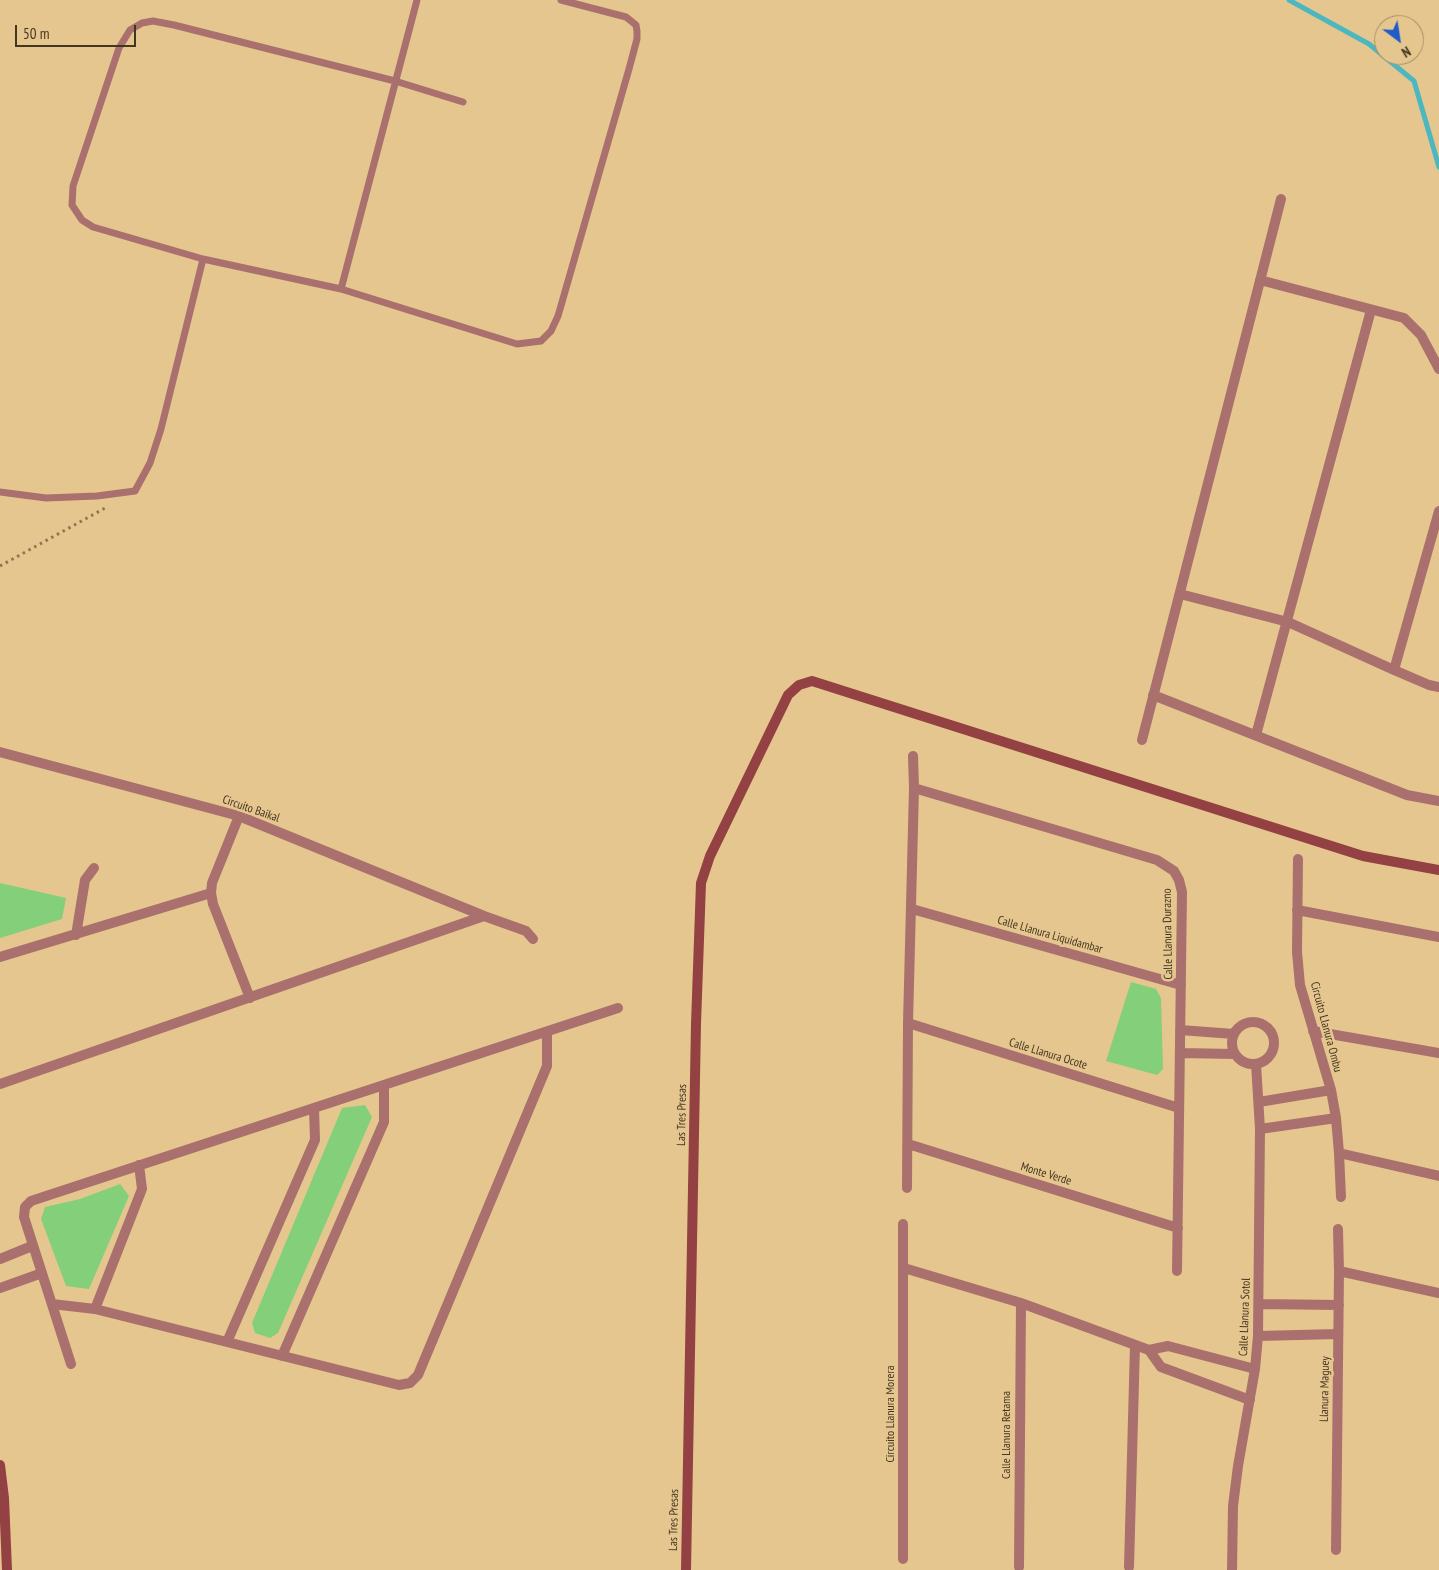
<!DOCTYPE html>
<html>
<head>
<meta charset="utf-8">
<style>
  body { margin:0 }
  #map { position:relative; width:1439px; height:1570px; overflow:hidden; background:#e6c68f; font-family:"PT Sans Narrow",sans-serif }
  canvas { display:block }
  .north { position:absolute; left:1374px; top:15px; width:50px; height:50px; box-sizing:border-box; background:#e6c68f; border:1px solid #a58c63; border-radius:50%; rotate:149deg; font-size:14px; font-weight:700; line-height:20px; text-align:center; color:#433620 }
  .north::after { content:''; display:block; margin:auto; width:18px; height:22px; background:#205cc9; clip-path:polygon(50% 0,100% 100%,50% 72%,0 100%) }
  .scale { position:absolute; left:15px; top:25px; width:121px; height:22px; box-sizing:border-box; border:2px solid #433620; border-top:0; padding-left:6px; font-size:15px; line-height:18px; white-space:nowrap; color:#433620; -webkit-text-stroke:4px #e6c68f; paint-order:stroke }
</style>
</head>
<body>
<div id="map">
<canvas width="1439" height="1570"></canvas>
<div class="north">N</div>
<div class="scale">50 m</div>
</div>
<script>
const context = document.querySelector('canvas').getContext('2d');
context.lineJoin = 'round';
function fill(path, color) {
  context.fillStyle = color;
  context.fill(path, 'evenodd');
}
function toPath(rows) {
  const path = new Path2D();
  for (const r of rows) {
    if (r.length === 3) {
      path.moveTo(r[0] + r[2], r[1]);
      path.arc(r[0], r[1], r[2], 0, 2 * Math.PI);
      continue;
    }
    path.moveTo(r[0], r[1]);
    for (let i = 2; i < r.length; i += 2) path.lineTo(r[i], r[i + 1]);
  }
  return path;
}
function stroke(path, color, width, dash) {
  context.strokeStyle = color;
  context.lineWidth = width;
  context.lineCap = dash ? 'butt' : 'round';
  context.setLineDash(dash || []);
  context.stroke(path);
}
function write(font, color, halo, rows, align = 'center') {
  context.font = font + ' "PT Sans Narrow",sans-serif';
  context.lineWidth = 5;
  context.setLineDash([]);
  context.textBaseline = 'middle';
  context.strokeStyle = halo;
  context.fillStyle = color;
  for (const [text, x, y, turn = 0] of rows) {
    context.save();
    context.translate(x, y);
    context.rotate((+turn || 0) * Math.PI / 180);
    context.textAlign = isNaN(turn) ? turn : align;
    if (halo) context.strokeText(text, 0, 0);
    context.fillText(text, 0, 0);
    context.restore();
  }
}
const green = toPath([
  [0,883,66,898,62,919,0,938],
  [1131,982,1156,989,1161,998,1163,1069,1157,1075,1106,1061],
  [365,1105,372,1117,278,1333,270,1338,255,1333,252,1323,342,1108],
  [120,1184,129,1196,89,1289,66,1286,41,1219,45,1207,80,1199]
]);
const stream = toPath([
  [1289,0,1369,44,1414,81,1439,167]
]);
const path = toPath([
  [0,566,107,507]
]);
const lane = toPath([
  [203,259,341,289,517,344,541,341,551,331,558,316,629,69,637,39,637,31,636,25,626,17,561,0],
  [341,289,417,0],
  [0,492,46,498,97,496,135,491,150,463,161,429,203,259,93,227,82,220,72,205,73,186,119,48,130,30,142,23,153,21,174,25,395,81,463,102]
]);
const street = toPath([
  [1260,280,1404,318,1421,335,1439,369],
  [1180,594,1288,622,1394,670,1429,685,1439,687],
  [1394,670,1439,511],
  [1153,695,1407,795,1439,801],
  [1256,735,1371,310],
  [1142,740,1281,199],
  [0,752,239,816,484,916,526,931,533,939],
  [914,788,1157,860,1174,871,1179,880,1182,892,1177,1271],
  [239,816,212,883,211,893,213,904,250,998],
  [1298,859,1297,952,1300,985,1331,1090,1336,1118,1339,1153,1341,1197],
  [912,909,1181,985],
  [1297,910,1439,937],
  [76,935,85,880,94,868],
  [0,957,211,893],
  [1253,1043,21],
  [908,1023,1179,1108],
  [1180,1030,1234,1034],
  [1313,1031,1439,1053],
  [1180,1053,1235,1054],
  [0,1084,484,916],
  [1259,1102,1331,1090],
  [1260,1129,1336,1118],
  [908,1144,1178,1228],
  [1339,1153,1439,1176],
  [907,1188,908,1023,914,788,913,756],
  [903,1224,903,1559],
  [0,1259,32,1246],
  [904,1268,1021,1303,1149,1350,1168,1346,1255,1369],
  [1339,1271,1439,1293],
  [0,1288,42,1273],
  [52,1304,95,1309,399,1385,410,1383,418,1375,547,1066,547,1032],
  [1259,1304,1339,1305],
  [95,1309,142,1189,139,1165],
  [1258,1336,1338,1334],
  [227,1342,315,1140,314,1108],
  [1149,1350,1161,1367,1250,1400],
  [282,1356,384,1122,384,1085],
  [71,1364,24,1217,25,1207,31,1201,618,1008],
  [1336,1550,1339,1271,1338,1229],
  [1019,1567,1021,1303],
  [1129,1567,1135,1345],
  [1232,1570,1233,1506,1238,1466,1255,1369,1258,1336,1260,1129,1256,1064]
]);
const secondary = toPath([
  [0,1465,4,1498,7,1570],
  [686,1570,696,1024,701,883,710,856,788,695,799,685,812,681,1363,856,1439,870]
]);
const streetNames = [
  ["Circuito Baikal",251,809,19],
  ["Calle Llanura Durazno",1168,934,-91],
  ["Calle Llanura Liquidambar",1050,935,16],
  ["Circuito Llanura Ombu",1326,1027,75],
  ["Calle Llanura Ocote",1048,1054,17],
  ["Las Tres Presas",682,1115,-89],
  ["Monte Verde",1046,1174,17],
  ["Calle Llanura Sotol",1245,1317,-88],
  ["Llanura Maguey",1325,1389,-89],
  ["Circuito Llanura Morera",891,1414,-90],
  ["Calle Llanura Retama",1007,1435,-90],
  ["Las Tres Presas",674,1520,-89]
];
fill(green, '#84cf79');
stroke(stream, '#4cb7be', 5);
stroke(path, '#8d7752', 3, [2.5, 4]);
stroke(lane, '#a9706e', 7);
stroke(street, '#a9706e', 10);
stroke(secondary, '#934142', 10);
write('12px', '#433620', '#e6c68f', streetNames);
</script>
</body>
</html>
